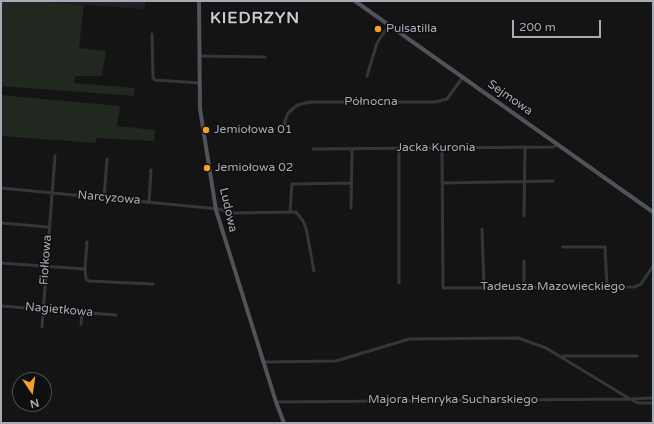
<!DOCTYPE html>
<html>
<head>
<meta charset="utf-8">
<style>
  body { margin:0 }
  #map { position:relative; width:654px; height:424px; overflow:hidden; background:#141415; font-family:"Varela Round",sans-serif }
  canvas { display:block }
  .frame { position:absolute; inset:0; border:2px solid #a5acb6; pointer-events:none }
  .north { position:absolute; left:12px; top:372px; width:40px; height:40px; box-sizing:border-box; background:#0f0f10; border:1px solid #4b4e52; border-radius:50%; rotate:167deg; font-size:11px; font-weight:700; line-height:16px; text-align:center; color:#a5acb6 }
  .north::after { content:''; display:block; margin:auto; width:14px; height:18px; background:#f6a02b; clip-path:polygon(50% 0,100% 100%,50% 72%,0 100%) }
  .scale { position:absolute; left:512px; top:20px; width:89px; height:18px; box-sizing:border-box; border:2px solid #a5acb6; border-top:0; padding-left:5px; font-size:12px; line-height:14px; white-space:nowrap; color:#a5acb6; -webkit-text-stroke:3px #0f0f10; paint-order:stroke }
</style>
</head>
<body>
<div id="map">
<canvas width="654" height="424"></canvas>
<div class="frame"></div>
<div class="north">N</div>
<div class="scale">200 m</div>
</div>
<script>
const context = document.querySelector('canvas').getContext('2d');
context.lineJoin = 'round';
function fill(path, color) {
  context.fillStyle = color;
  context.fill(path, 'evenodd');
}
function toPath(rows) {
  const path = new Path2D();
  for (const r of rows) {
    path.moveTo(r[0], r[1]);
    for (let i = 2; i < r.length; i += 2) path.lineTo(r[i], r[i + 1]);
  }
  return path;
}
function stroke(path, color, width, dash) {
  context.strokeStyle = color;
  context.lineWidth = width;
  context.lineCap = dash ? 'butt' : 'round';
  context.setLineDash(dash || []);
  context.stroke(path);
}
function write(font, color, halo, rows, align = 'center') {
  context.font = font + ' "Varela Round",sans-serif';
  context.lineWidth = 3;
  context.setLineDash([]);
  context.textBaseline = 'middle';
  context.strokeStyle = halo;
  context.fillStyle = color;
  for (const [text, x, y, turn = 0] of rows) {
    context.save();
    context.translate(x, y);
    context.rotate((+turn || 0) * Math.PI / 180);
    context.textAlign = isNaN(turn) ? turn : align;
    if (halo) context.strokeText(text, 0, 0);
    context.fillText(text, 0, 0);
    context.restore();
  }
}
const built = toPath([
  [33,1,145,1,145,9,84,5]
]);
const green = toPath([
  [1,1,33,1,84,5,79,48,106,51,102,76,75,76,74,83,135,88,134,96,1,86],
  [1,95,120,106,117,126,155,130,154,141,96,138,96,143,1,136]
]);
const minor = toPath([
  [152,34,153,78,155,80,199,83],
  [199,56,265,57],
  [367,76,377,43,389,25],
  [285,129,285,121,288,113,296,106,301,104,311,102,435,102,447,99,463,77],
  [313,149,553,147,558,144],
  [442,149,443,288,634,287,641,284,653,266],
  [442,183,553,181],
  [1,188,219,209,234,213,296,212,303,221,306,228,314,271],
  [104,198,107,159],
  [149,202,151,170],
  [351,208,352,149],
  [290,212,292,184,352,183],
  [524,216,525,147],
  [1,223,48,227],
  [482,229,484,287],
  [87,242,85,269,86,279,89,281,153,284],
  [563,247,605,247,607,287],
  [1,263,85,269],
  [399,283,399,148],
  [524,287,524,261],
  [1,306,116,315],
  [81,324,82,312],
  [42,327,55,156],
  [563,356,637,356],
  [263,362,336,361,409,339,518,338,546,348,630,399,653,398],
  [276,402,630,399,638,403,653,403]
]);
const major = toPath([
  [199,1,200,109,216,210,276,402,284,423],
  [355,1,653,212]
]);
const markers = [
  [378,29,4,"#f6a02b"],
  [206,130,4,"#f6a02b"],
  [207,168,4,"#f6a02b"]
];
const poiNames = [
  ["Pulsatilla",386,29],
  ["Jemiołowa 01",214,130],
  ["Jemiołowa 02",215,168]
];
const streetNames = [
  ["Sejmowa",510,98,35],
  ["Północna",371,102],
  ["Jacka Kuronia",436,148],
  ["Narcyzowa",109,198,5],
  ["Ludowa",228,210,77],
  ["Fiołkowa",46,260,-86],
  ["Tadeusza Mazowieckiego",553,287],
  ["Nagietkowa",59,310,5],
  ["Majora Henryka Sucharskiego",453,400]
];
const districtNames = [
  ["KIEDRZYN",255,19]
];
fill(built, '#202023');
fill(green, '#202820');
stroke(minor, '#35363b', 3);
stroke(major, '#50535a', 4);
for (const [x, y, r, color] of markers) {
  const dot = new Path2D();
  dot.arc(x, y, r, 0, 2 * Math.PI);
  context.fillStyle = color;
  context.fill(dot);
  stroke(dot, '#0f0f10', 1.5);
}
write('12px', '#a5acb6', '#0f0f10', poiNames, 'left');
write('12px', '#a5acb6', '#0f0f10', streetNames);
context.letterSpacing = '1px';
write('bold 16px', '#c6cad2', '#0f0f10', districtNames);
context.letterSpacing = '0px';
</script>
</body>
</html>
